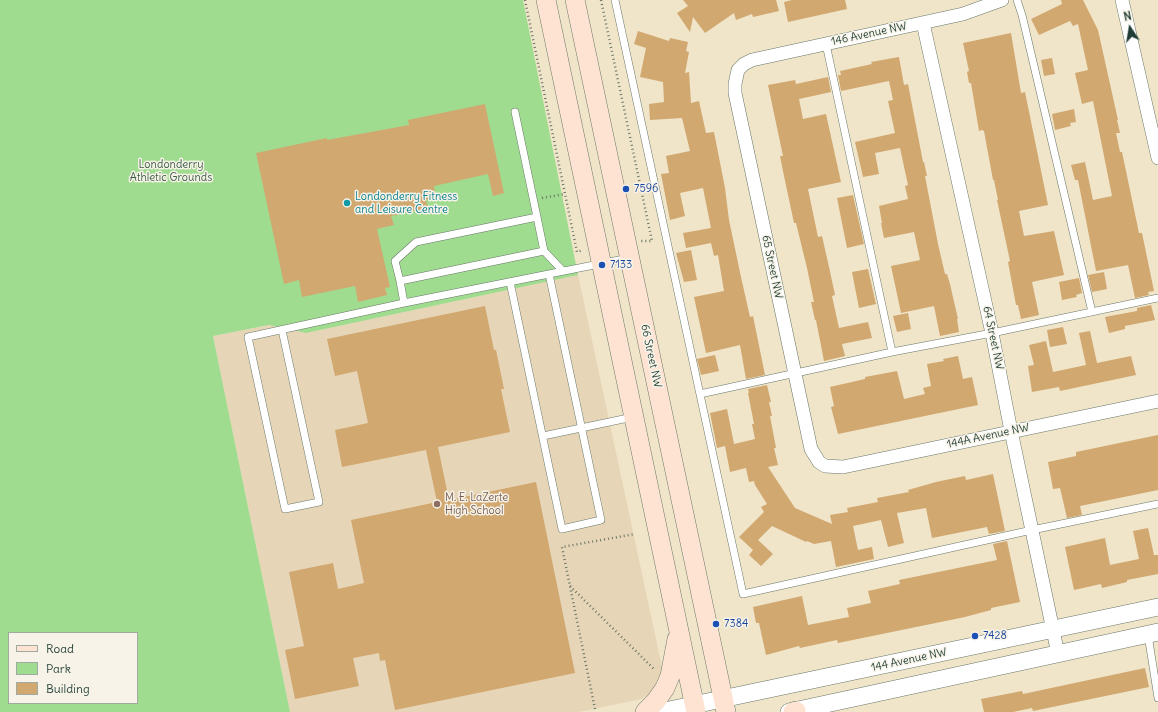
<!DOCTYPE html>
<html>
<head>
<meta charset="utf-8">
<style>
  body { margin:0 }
  #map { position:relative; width:1158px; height:712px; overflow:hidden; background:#f0e4c9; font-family:Delius,sans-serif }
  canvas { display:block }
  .legend { position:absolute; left:8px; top:632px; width:130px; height:72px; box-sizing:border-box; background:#f7f3e8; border:1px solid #a1aaa0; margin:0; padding:5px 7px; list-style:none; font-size:12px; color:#1f3d34 }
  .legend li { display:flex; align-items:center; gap:8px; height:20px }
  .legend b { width:20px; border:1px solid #a1aaa0 }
  .north { position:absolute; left:1110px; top:8px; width:40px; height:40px; -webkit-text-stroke:3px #f7f3e8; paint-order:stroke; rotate:348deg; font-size:11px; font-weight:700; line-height:16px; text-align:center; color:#1f3d34 }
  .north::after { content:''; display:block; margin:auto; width:14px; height:18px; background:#1f3d34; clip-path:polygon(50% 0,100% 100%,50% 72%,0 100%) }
</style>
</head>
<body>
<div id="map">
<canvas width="1158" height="712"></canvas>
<ul class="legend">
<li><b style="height:5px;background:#fee3d2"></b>Road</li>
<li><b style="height:11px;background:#a0dc8f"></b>Park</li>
<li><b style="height:11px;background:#d1a870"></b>Building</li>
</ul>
<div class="north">N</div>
</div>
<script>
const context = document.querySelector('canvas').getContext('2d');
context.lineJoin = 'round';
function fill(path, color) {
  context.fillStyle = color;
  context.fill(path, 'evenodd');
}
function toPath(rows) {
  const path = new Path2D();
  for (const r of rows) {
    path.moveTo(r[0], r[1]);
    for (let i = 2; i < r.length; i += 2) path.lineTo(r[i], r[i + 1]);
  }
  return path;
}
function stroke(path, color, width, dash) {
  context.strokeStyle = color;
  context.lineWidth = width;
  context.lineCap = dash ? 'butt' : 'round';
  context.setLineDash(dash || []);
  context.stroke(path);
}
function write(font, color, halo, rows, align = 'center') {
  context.font = font + ' Delius,sans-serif';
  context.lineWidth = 3;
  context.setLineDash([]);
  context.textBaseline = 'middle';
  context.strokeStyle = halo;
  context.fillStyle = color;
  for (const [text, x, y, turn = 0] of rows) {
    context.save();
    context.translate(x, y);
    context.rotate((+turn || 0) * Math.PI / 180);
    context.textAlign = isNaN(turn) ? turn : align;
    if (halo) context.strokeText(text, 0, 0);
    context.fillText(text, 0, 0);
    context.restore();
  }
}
const built = toPath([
  [578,275,663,672,657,686,651,693,641,699,579,712,290,712,213,336,269,325,306,333]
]);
const green = toPath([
  [0,0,523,0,578,275,306,333,269,325,213,336,290,712,0,712],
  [9,633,137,633,137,703,9,703]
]);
const building = toPath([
  [683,0,776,0,779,11,753,17,752,14,736,20,734,13,705,33,693,17,690,32,677,13,688,6],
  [792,0,845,0,847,9,788,22,784,2],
  [1061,0,1083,0,1098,30,1118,120,1117,120,1120,133,1116,133,1120,152,1122,152,1139,233,1142,233,1154,291,1148,292,1149,295,1135,298,1128,265,1096,271,1078,180,1075,180,1071,165,1085,162,1093,200,1112,196,1093,101,1082,104,1075,73,1088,70,1078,24,1073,26,1070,21,1039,35,1031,19,1062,4],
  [638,31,669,41,670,38,688,42,686,51,689,52,685,73,689,72,691,103,699,101,706,133,714,132,725,188,729,220,741,277,750,317,753,316,765,375,746,379,740,345,706,353,694,297,724,291,718,255,714,256,711,243,686,248,683,233,711,228,703,188,680,193,685,216,670,220,661,174,669,173,666,156,690,151,682,118,650,120,649,104,664,102,663,82,640,77,646,48,634,44],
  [1011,33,1021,93,1025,92,1048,205,1019,211,1024,236,1054,231,1064,275,1032,282,1039,315,1021,319,1018,305,1016,305,1008,262,1010,261,997,200,998,200,994,180,993,180,984,131,982,130,979,131,971,83,969,83,967,72,969,71,963,43],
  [899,57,904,85,908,84,923,162,924,162,927,176,925,176,938,244,945,274,947,274,950,284,958,319,957,319,959,332,940,336,934,306,901,313,891,266,920,260,914,232,884,238,881,223,882,223,879,206,908,199,905,186,908,185,900,148,875,153,879,174,863,177,855,142,895,133,888,101,893,100,889,81,841,91,838,75,841,75,840,71,872,64,871,62],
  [1052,58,1055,74,1044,76,1041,60],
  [828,77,831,92,799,99,803,119,826,114,841,182,808,189,818,237,822,236,829,267,835,295,832,296,839,328,868,322,872,338,842,344,845,356,824,361,816,320,815,320,811,302,814,302,807,268,796,223,794,223,784,176,780,156,783,156,768,85,795,80,796,84],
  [485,104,504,193,493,196,488,174,434,186,436,197,426,200,428,208,391,216,394,225,377,229,390,287,385,288,387,295,358,302,355,286,302,297,299,280,284,284,256,153,327,138,327,140,409,125,408,120],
  [1074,109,1076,122,1070,123,1071,126,1055,130,1052,114],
  [853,195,864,244,847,248,837,198],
  [691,250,697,280,684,282,676,253],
  [868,269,876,304,859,308,852,272],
  [1104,272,1107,289,1092,292,1088,275],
  [1079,278,1082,293,1076,295,1077,297,1062,300,1059,282],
  [1151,305,1155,320,1125,326,1125,329,1109,333,1105,317,1137,311,1137,308],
  [485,306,494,350,496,350,504,389,501,389,510,432,438,447,449,500,536,482,575,673,395,710,385,660,380,661,379,653,353,658,359,686,295,699,285,650,304,646,289,572,333,563,338,589,364,583,351,520,437,502,426,450,342,467,335,430,368,423,357,371,335,376,327,339],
  [908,313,911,329,897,332,893,316],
  [1063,327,1067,344,1050,347,1047,330],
  [1090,331,1097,363,1131,356,1136,375,1060,391,1059,387,1032,392,1028,366,1034,365,1029,345,1046,341,1053,372,1086,365,1079,333],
  [715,355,719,371,701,375,697,359],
  [958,356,963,379,972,377,978,405,838,434,831,407,834,406,830,387,865,379,865,377,897,371,904,399,925,394,923,388,931,386,927,364,944,361,943,359],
  [767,385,771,402,769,402,772,416,770,416,776,448,774,448,778,465,768,467,795,508,832,524,830,515,848,512,847,508,878,502,877,498,909,492,908,490,936,482,965,476,966,480,993,474,1005,531,989,534,987,527,932,538,926,508,897,513,904,543,888,547,881,520,853,526,858,550,872,547,874,559,836,567,831,541,814,544,807,541,806,542,772,526,758,540,773,554,761,566,749,555,753,550,739,537,764,512,761,507,767,504,755,485,754,481,749,482,746,468,730,472,725,446,717,448,710,413,727,409,734,444,755,439,752,424,754,424,748,393,749,393,748,389],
  [1158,435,1158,490,1080,506,1082,515,1067,518,1060,488,1053,489,1048,462,1076,456,1076,452],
  [1148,528,1154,555,1158,555,1158,574,1127,580,1127,582,1102,588,1101,584,1074,590,1065,547,1105,538,1110,565,1139,559,1133,531],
  [1007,541,1020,602,991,608,991,610,965,617,838,643,837,640,800,648,799,646,766,655,759,623,756,623,753,607,802,596,808,625,849,617,847,608,871,603,868,591,900,584,899,580,997,560,993,544],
  [1145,668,1149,687,1033,711,1032,708,1013,712,984,712,981,699,1022,691,1023,694]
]);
const path = toPath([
  [525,0,577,252,583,250],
  [601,0,652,241,641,241],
  [542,198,565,194],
  [570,586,655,670],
  [595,709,562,547,635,534]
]);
const service = toPath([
  [615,0,743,594,1032,530,1158,504],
  [1017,0,1022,15,1092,312],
  [826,44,892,352],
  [515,112,537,217,416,242,395,261,400,281,544,251],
  [537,217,544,251,563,271],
  [400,281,404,303],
  [510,282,562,529,601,520,549,274],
  [282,330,319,502,285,509,248,337,404,303,629,258],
  [700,394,892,352,992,333,1158,298],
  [543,436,633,417],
  [1148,635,1158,698]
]);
const minor = toPath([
  [1002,0,963,14,752,60,744,64,738,70,735,84,735,93,811,449,819,462,825,466,843,467,1158,401],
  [1122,0,1158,158],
  [923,23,992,333,1011,431,1058,654]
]);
const tertiary = toPath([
  [660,712,1158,607],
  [789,712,1158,632]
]);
const secondary = toPath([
  [546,0,696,712],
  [575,0,726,712],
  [645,712,656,701,665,688,670,676,677,639],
  [793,712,796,711]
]);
const markers = [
  [626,189,4,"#1a4fb4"],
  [347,203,4,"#0f9aa8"],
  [602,265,4,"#1a4fb4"],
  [437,504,4,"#8d6e63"],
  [716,624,4,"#1a4fb4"],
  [975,636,4,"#1a4fb4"]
];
const streetNames = [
  ["146 Avenue NW",869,34,-12],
  ["65 Street NW",772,267,78],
  ["64 Street NW",993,338,78],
  ["66 Street NW",651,356,78],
  ["144A Avenue NW",988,436,-12],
  ["144 Avenue NW",909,660,-12]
];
const parkNames = [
  ["Londonderry",171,165],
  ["Athletic Grounds",171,178]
];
const transitNames = [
  ["7596",634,189],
  ["7133",610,265],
  ["7384",724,624],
  ["7428",983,636]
];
const cultureNames = [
  ["Londonderry Fitness",355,197],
  ["and Leisure Centre",355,210]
];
const educationNames = [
  ["M. E. LaZerte",445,498],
  ["High School",445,511]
];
fill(built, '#e7d5b7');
fill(green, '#a0dc8f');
fill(building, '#d1a870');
stroke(service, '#687768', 8);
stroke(minor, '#687768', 14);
stroke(tertiary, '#687768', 18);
stroke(secondary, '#687768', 20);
stroke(path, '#687768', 2.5, [1, 3]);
stroke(service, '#fff', 7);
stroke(minor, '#fff', 13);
stroke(tertiary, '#fff', 17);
stroke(secondary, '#fee3d2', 19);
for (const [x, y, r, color] of markers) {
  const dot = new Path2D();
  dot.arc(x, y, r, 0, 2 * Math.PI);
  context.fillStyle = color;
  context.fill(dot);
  stroke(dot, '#f7f3e8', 1.5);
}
write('11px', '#1f3d34', '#f7f3e8', streetNames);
write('11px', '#395d46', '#f7f3e8', parkNames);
write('11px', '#164399', '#f7f3e8', transitNames, 'left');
write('11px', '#0d838f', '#f7f3e8', cultureNames, 'left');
write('11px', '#785e54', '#f7f3e8', educationNames, 'left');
</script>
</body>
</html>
